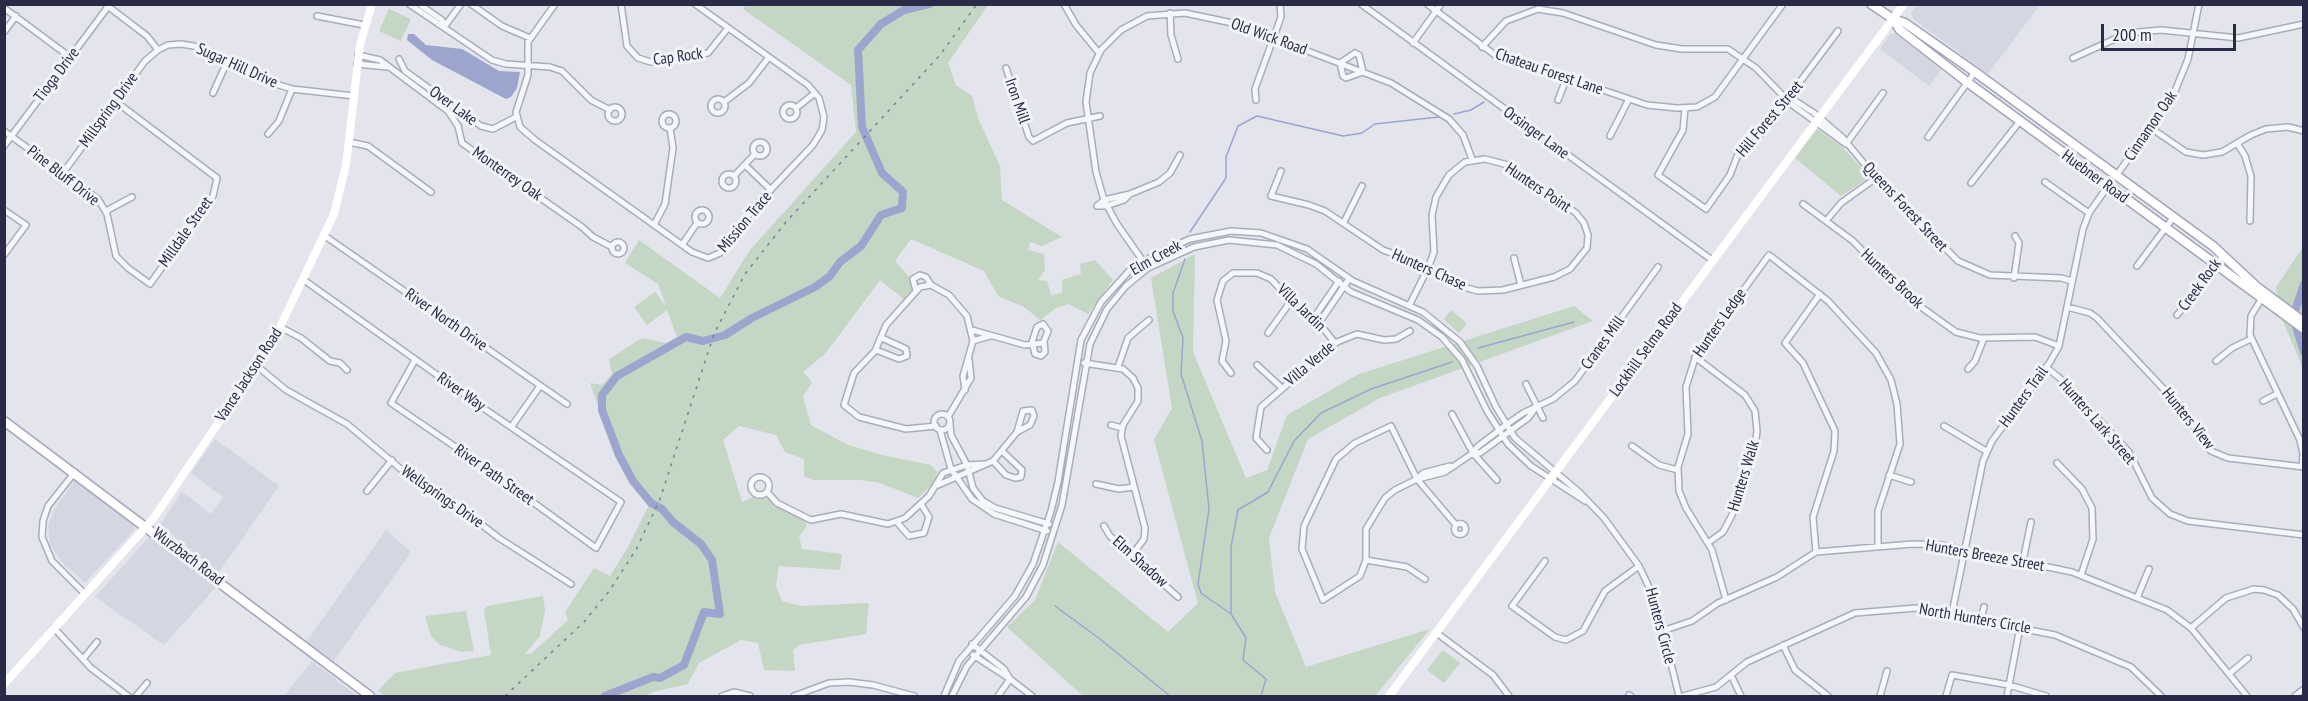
<!DOCTYPE html>
<html>
<head>
<meta charset="utf-8">
<style>
  body { margin:0 }
  #map { position:relative; width:2308px; height:701px; overflow:hidden; background:#e3e4ec; font-family:"PT Sans Narrow",sans-serif }
  canvas { display:block }
  .frame { position:absolute; inset:0; border:6px solid #292b46; pointer-events:none }
  .scale { position:absolute; left:2101px; top:24px; width:135px; height:27px; box-sizing:border-box; border:3px solid #292b46; border-top:0; padding-left:8px; font-size:18px; line-height:21px; white-space:nowrap; color:#292b46; -webkit-text-stroke:4px #f3f4f9; paint-order:stroke }
</style>
</head>
<body>
<div id="map">
<canvas width="2308" height="701"></canvas>
<div class="frame"></div>
<div class="scale">200 m</div>
</div>
<script>
const context = document.querySelector('canvas').getContext('2d');
context.lineJoin = 'round';
function fill(path, color) {
  context.fillStyle = color;
  context.fill(path, 'evenodd');
}
function toPath(rows) {
  const path = new Path2D();
  for (const r of rows) {
    if (r.length === 3) {
      path.moveTo(r[0] + r[2], r[1]);
      path.arc(r[0], r[1], r[2], 0, 2 * Math.PI);
      continue;
    }
    path.moveTo(r[0], r[1]);
    for (let i = 2; i < r.length; i += 2) path.lineTo(r[i], r[i + 1]);
  }
  return path;
}
function stroke(path, color, width, dash) {
  context.strokeStyle = color;
  context.lineWidth = width;
  context.lineCap = dash ? 'butt' : 'round';
  context.setLineDash(dash || []);
  context.stroke(path);
}
function write(font, color, halo, rows, align = 'center') {
  context.font = font + ' "PT Sans Narrow",sans-serif';
  context.lineWidth = 6;
  context.setLineDash([]);
  context.textBaseline = 'middle';
  context.strokeStyle = halo;
  context.fillStyle = color;
  for (const [text, x, y, turn = 0] of rows) {
    context.save();
    context.translate(x, y);
    context.rotate((+turn || 0) * Math.PI / 180);
    context.textAlign = isNaN(turn) ? turn : align;
    if (halo) context.strokeText(text, 0, 0);
    context.fillText(text, 0, 0);
    context.restore();
  }
}
const built = toPath([
  [1918,5,1918,4,2040,5,1988,74,1913,19,1911,13],
  [1890,34,1895,34,1943,68,1929,86,1880,49],
  [215,439,279,486,219,572,160,525,182,492,211,514,223,497,191,473],
  [75,480,135,526,134,530,85,583,62,562,50,544,48,526,55,509],
  [386,530,411,552,334,661,306,642],
  [150,536,217,586,164,645,95,597],
  [312,661,357,696,284,696]
]);
const green = toPath([
  [746,5,988,5,948,63,956,85,972,96,978,118,1000,166,1002,200,1062,237,1042,246,1030,242,1028,250,1044,254,1045,270,1038,280,1047,281,1051,295,1062,293,1062,280,1081,274,1080,264,1095,260,1113,280,1088,314,1069,304,1056,308,1040,320,1024,307,998,296,984,271,911,239,895,261,911,279,913,291,906,301,880,280,826,353,803,372,812,382,803,397,811,425,848,445,882,455,931,465,937,472,935,482,918,498,880,483,861,480,813,480,804,476,804,459,785,452,776,435,739,426,723,440,742,502,756,496,769,499,806,520,807,526,799,536,802,549,842,554,840,570,779,566,776,586,782,601,801,606,869,603,866,634,799,645,793,650,795,671,764,670,758,643,741,640,699,663,688,684,653,692,645,696,385,696,378,691,395,673,491,655,484,610,487,606,543,596,545,610,540,636,525,654,531,654,568,620,565,612,594,568,610,576,628,547,649,505,615,454,590,383,602,385,612,374,609,359,642,338,666,343,677,337,667,310,647,325,634,307,655,292,666,306,658,284,625,263,639,240,720,298,750,250,856,132,851,85,743,9],
  [389,9,411,19,401,41,379,31],
  [1817,129,1841,146,1870,177,1841,196,1795,158],
  [2303,247,2303,368,2281,317,2276,287],
  [1195,254,1193,352,1246,478,1267,470,1287,415,1359,374,1574,306,1593,321,1380,398,1308,439,1269,538,1275,592,1306,667,1430,629,1375,696,1083,696,1007,627,1035,600,1058,542,1168,632,1198,603,1154,440,1172,408,1151,278],
  [1451,310,1467,324,1459,333,1444,319],
  [466,611,474,651,462,652,440,645,431,636,425,616],
  [1443,650,1460,663,1444,683,1427,670]
]);
const water = toPath([
  [408,34,414,34,426,45,462,49,499,71,520,72,517,88,511,97,506,99,432,60,407,40]
]);
const stream = toPath([
  [1454,114,1471,110,1484,102],
  [1190,232,1226,178,1226,157,1238,126,1257,116,1343,136,1362,133,1375,124,1439,117],
  [1185,259,1173,293,1173,311,1183,338,1181,374,1202,441,1209,509,1198,584,1201,593,1231,614,1246,638,1243,660,1266,679,1261,696],
  [1478,348,1574,322],
  [1055,606,1100,639,1170,696],
  [1231,613,1231,547,1238,510,1268,492,1294,441,1321,413,1371,389,1452,362]
]);
const river = toPath([
  [2304,284,2293,317,2304,352],
  [605,696,653,677,660,678,684,665,704,612,720,614,712,560,701,544,673,522,662,509,651,503,633,481,619,455,602,410,602,395,617,376,686,337,703,341,725,335,752,318,815,287,830,276,840,262,861,246,881,215,902,208,903,192,882,173,862,127,858,50,881,24,904,10,929,4]
]);
const street = toPath([
  [105,4,147,36,158,50],
  [409,4,492,60,506,64,550,67,562,71,591,100,610,110],
  [419,4,442,20,445,26],
  [471,4,502,26,530,38],
  [555,4,528,42,528,75,516,112,520,127,535,140,692,252,708,258,720,253,758,203,813,145,822,130,824,117,819,98,808,85,695,4],
  [621,4,627,46,638,58,651,62,708,53,728,28],
  [1064,4,1076,25,1099,53],
  [1361,4,1712,260],
  [1427,4,1499,58,1535,67,1647,105,1677,108,1697,107,1715,97,1783,4],
  [4,8,70,57],
  [1170,13,1171,35,1178,59],
  [317,16,364,25],
  [445,26,461,4],
  [4,32,16,16],
  [1413,43,1441,4],
  [1482,47,1506,21,1538,9,1563,13,1656,45,1682,49,1728,49,1756,68,1791,104,1846,144],
  [1355,53,1359,55,1363,72,1346,78,1343,76,1340,63,1355,53],
  [358,55,380,60,448,111,458,126,462,143,582,227,593,237,612,247],
  [2073,58,2128,33,2161,30,2238,38,2304,24],
  [399,59,405,71,481,126,493,129,516,117],
  [357,64,387,67],
  [1006,68,1029,137,1033,141,1067,123,1100,116],
  [213,93,227,62],
  [718,106,7],
  [1256,100,1255,89,1281,17,1280,4],
  [1558,100,1567,77],
  [1787,100,1794,100,1814,113,1843,138,1876,178,1958,261,1990,275,2061,278,2072,281],
  [724,102,749,83,769,57],
  [790,112,7],
  [615,114,7],
  [796,108,815,93],
  [1685,108,1683,130,1658,175,1706,209,1730,175,1738,154,1761,134,1838,31],
  [669,121,7],
  [2151,128,2186,152,2203,155,2222,152,2251,135,2266,129,2288,127,2304,131],
  [4,131,98,199,107,214,116,256,128,268,150,284,213,196,217,178,115,101],
  [268,134,279,121,292,89],
  [1610,136,1629,99],
  [1928,137,1975,72],
  [760,149,7],
  [349,142,368,146,431,192],
  [2237,143,2245,156,2251,176,2250,221],
  [1846,144,1883,93],
  [4,146,110,4],
  [745,165,771,190],
  [1281,171,1271,196,1309,205,1325,211,1383,250,1405,258,1428,268,1439,273,1467,288,1478,291,1503,290,1554,277,1570,269,1587,248,1588,235,1584,223,1576,213,1508,165,1485,159,1465,162,1449,175,1436,197,1432,215,1434,252,1428,268,1409,306],
  [63,173,145,61,158,50,168,45,181,44,194,46,269,82,292,89,354,96],
  [729,181,7],
  [734,176,755,154],
  [2116,176,2173,96,2188,59,2199,4],
  [2045,182,2089,213],
  [1971,183,2020,121],
  [1130,194,1124,200,1106,206,1097,206,1104,200,1130,194,1159,182,1170,173,1180,155],
  [1803,204,1853,241,1907,297,1956,332,1980,338,2035,337,2059,346],
  [702,217,7],
  [4,210,26,225,4,255],
  [106,211,132,197],
  [1826,221,1841,203,1876,178],
  [1344,222,1362,186],
  [654,225,665,204,673,148,670,128],
  [325,236,567,404],
  [618,248,6],
  [682,245,697,223],
  [1514,258,1521,285],
  [1145,264,1117,224,1104,200,1096,172,1086,102,1090,73,1101,50,1121,30,1147,16,1185,13,1237,24,1391,83,1449,119,1463,135,1472,159],
  [2137,266,2173,218],
  [2014,278,2019,243,2015,236],
  [304,280,489,412,621,502,596,548,479,463,391,403,415,360],
  [916,291,913,279,920,275,926,277,931,285],
  [2262,298,2251,316,2250,335,2300,440,2303,454,2302,467],
  [2067,307,2090,313,2097,318,2188,415,2200,438,2211,451,2228,458,2304,467],
  [2177,315,2217,266,2223,254],
  [1313,319,1339,281],
  [1319,323,1349,279],
  [1043,324,1048,331,1044,341,1045,352,1041,356,1035,354,1032,342,1037,327,1043,324],
  [280,327,301,338,330,361,340,363,347,370],
  [972,330,1025,345,1044,343],
  [1268,333,1291,301],
  [973,341,990,336],
  [876,350,899,359,907,356,906,349,882,338],
  [1695,357,1745,395,1755,411,1757,431,1755,447,1732,515,1723,532,1709,542],
  [2216,361,2232,348,2251,339],
  [1084,363,1123,369,1133,378,1138,388,1138,401,1123,425,1121,436,1145,528,1144,539,1132,555],
  [1257,365,1282,388],
  [257,366,286,390,347,424,420,485,447,498,499,538,571,584],
  [1118,367,1128,338,1149,320],
  [2046,367,2062,380,2129,452,2152,498,2170,514,2188,521,2304,535],
  [1968,369,1975,361,1984,338],
  [1231,373,1222,361,1226,341,1217,300,1223,281,1233,273,1257,273,1271,279,1296,306,1319,323,1335,343],
  [1526,384,1543,418],
  [2263,401,2277,394],
  [1452,414,1473,453,1497,480],
  [942,422,8],
  [948,417,971,378,969,360],
  [950,424,951,435,967,465,973,488,983,501,995,508,1049,524],
  [1111,425,1122,428],
  [512,426,540,386],
  [936,426,906,429,859,417,844,405,854,373,875,351,886,325,920,287,931,285,949,295,967,316,973,341,963,376,965,390],
  [1944,426,1986,451],
  [940,430,951,469,972,499,994,514,1047,531],
  [1632,446,1659,465,1678,470],
  [1267,450,1256,438,1261,407,1337,342,1357,334,1384,340,1396,339,1410,331],
  [1473,453,1477,447,1506,425,1523,413,1553,399,1575,381,1658,267],
  [993,461,1006,475,1015,478,1021,477,1022,470,1003,452],
  [2057,463,2082,489,2092,508,2093,539,2081,575],
  [1450,466,1423,473,1417,479,1395,490,1385,498,1366,529,1366,560,1360,576,1323,600,1302,549,1304,526,1336,459,1355,443,1391,426,1417,479,1456,525],
  [75,472,48,506,43,521,42,537,52,561,85,594],
  [1889,475,1911,482],
  [760,486,9],
  [1418,479,1445,472,1473,453,1480,453,1528,418,1534,410],
  [1096,484,1119,489,1133,487],
  [938,485,993,461,1017,432,1023,411,1032,410,1034,416,1030,425,1017,432],
  [367,491,392,460],
  [767,492,777,503,811,520,841,514,888,524,905,518,929,496,943,473,967,465,985,464],
  [897,522,909,536,924,533,929,517,921,504],
  [1460,529,5.5],
  [1104,526,1110,536,1178,597],
  [1816,552,1813,517,1834,451,1835,431,1803,363,1785,343,1820,294],
  [1366,560,1407,567,1425,579],
  [1545,561,1512,606,1555,637,1566,640,1583,631,1605,591,1639,566],
  [2023,561,2031,522],
  [2137,598,2149,569],
  [1726,600,1712,550,1686,508,1679,491,1678,467,1688,434,1686,387,1696,355,1769,255,1828,301,1876,353,1891,380,1897,404,1900,444,1878,511,1878,547],
  [1952,613,1983,461,1992,441,2050,362,2059,346,2083,229,2089,213,2108,186],
  [1981,619,1984,607],
  [54,628,91,668,128,696],
  [2191,628,2226,598,2254,589,2264,590,2278,595,2293,609,2304,628],
  [1662,631,1692,621,1718,603,1777,577,1816,552,1913,544,1941,545,2072,572,2167,610,2191,628,2247,696],
  [1438,634,1493,675,1509,696],
  [972,644,1004,669,1010,679],
  [1783,645,1795,670,1828,696],
  [973,655,1010,679],
  [83,659,97,642],
  [2230,673,2248,658],
  [1731,675,1741,696],
  [1629,695,1631,696],
  [136,696,147,683],
  [722,696,734,692,750,696],
  [794,696,829,683,849,682,873,685,914,696],
  [944,696,959,661,1015,596,1033,564,1051,511,1058,482,1081,340,1101,302,1130,270,1155,255,1190,239,1231,231,1261,233,1307,249,1353,281,1423,312,1460,342,1477,366,1496,407,1515,438,1579,492,1604,518,1639,566,1656,602,1679,696],
  [952,696,967,666,1026,597,1043,565,1062,505,1090,344,1107,309,1126,286,1148,268,1194,247,1229,240,1277,245,1316,264,1351,292,1418,320,1442,337,1462,360,1487,411,1508,444,1531,466,1585,501],
  [998,696,1010,679,1032,696],
  [1683,696,1716,687,1747,662,1855,613,1916,608,2055,635,2131,667,2161,696],
  [1880,696,1887,671],
  [1946,696,1952,675,2009,685,2046,696],
  [2007,696,2020,627],
  [2295,696,2304,689]
]);
const secondary = toPath([
  [4,684,153,519,257,366,280,327,334,214,346,165,360,45,372,4],
  [1389,696,1904,4]
]);
const primary = toPath([
  [1871,4,1893,19,1905,23,1975,72,2213,246,2257,287,2304,322],
  [1893,19,1900,30,1967,82,2304,329],
  [4,421,370,696]
]);
const rail = toPath([
  [505,696,584,622,610,590,637,548,660,499,714,334,745,274,786,222,940,55,977,4]
]);
const streetNames = [
  ["Old Wick Road",1269,37,20],
  ["Cap Rock",678,57,-8],
  ["Sugar Hill Drive",237,66,24],
  ["Chateau Forest Lane",1549,72,19],
  ["Tioga Drive",57,75,-53],
  ["Iron Mill",1017,101,71],
  ["Over Lake",453,106,36],
  ["Millspring Drive",109,110,-54],
  ["Hill Forest Street",1770,119,-50],
  ["Cinnamon Oak",2151,126,-56],
  ["Orsinger Lane",1536,133,36],
  ["Monterrey Oak",507,174,35],
  ["Pine Bluff Drive",63,176,38],
  ["Huebner Road",2095,177,36],
  ["Hunters Point",1538,188,34],
  ["Queens Forest Street",1905,207,47],
  ["Mission Trace",745,222,-50],
  ["Milldale Street",186,232,-55],
  ["Elm Creek",1156,258,-29],
  ["Hunters Chase",1429,270,24],
  ["Hunters Brook",1892,279,43],
  ["Creek Rock",2200,285,-54],
  ["Villa Jardin",1301,308,44],
  ["River North Drive",446,320,35],
  ["Hunters Ledge",1720,323,-55],
  ["Cranes Mill",1603,343,-54],
  ["Lockhill Selma Road",1646,350,-54],
  ["Villa Verde",1310,364,-40],
  ["Vance Jackson Road",249,375,-57],
  ["River Way",461,392,35],
  ["Hunters Trail",2024,397,-54],
  ["Hunters View",2188,419,51],
  ["Hunters Lark Street",2097,422,49],
  ["River Path Street",494,475,35],
  ["Hunters Walk",1744,476,-73],
  ["Wellsprings Drive",442,497,35],
  ["Hunters Breeze Street",1985,556,10],
  ["Wurzbach Road",188,557,37],
  ["Elm Shadow",1140,562,42],
  ["North Hunters Circle",1975,619,10],
  ["Hunters Circle",1660,626,75]
];
fill(built, '#d4d6e1');
fill(green, '#c4d7c5');
fill(water, '#9ca5ce');
stroke(stream, '#9ca5ce', 1.5);
stroke(river, '#9ca5ce', 8);
stroke(street, '#abacba', 8);
stroke(primary, '#a2a4b9', 11);
stroke(street, '#f6f7fa', 5);
stroke(secondary, '#fff', 8);
stroke(primary, '#fff', 8);
stroke(rail, '#7b7d97', 1.5, [3, 6]);
write('16px', '#292b46', '#f3f4f9', streetNames);
</script>
</body>
</html>
